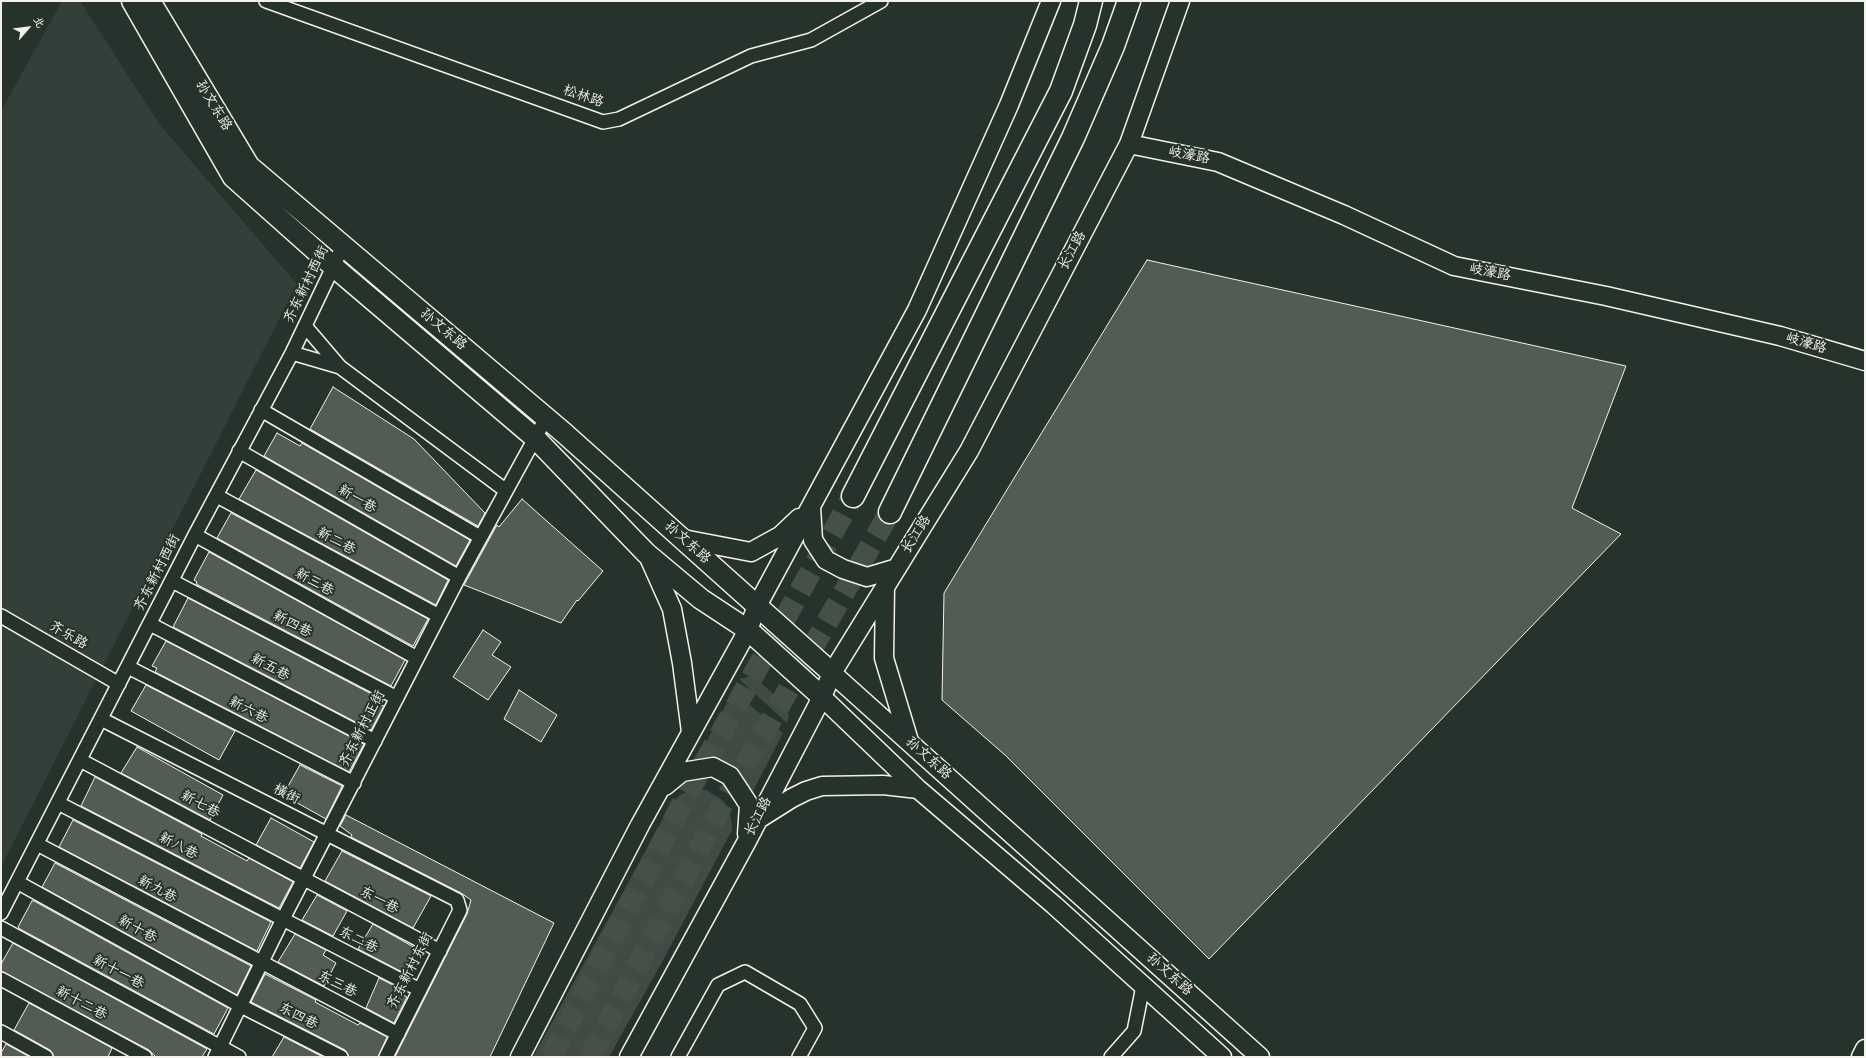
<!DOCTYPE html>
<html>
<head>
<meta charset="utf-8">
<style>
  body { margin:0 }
  #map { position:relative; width:1866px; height:1058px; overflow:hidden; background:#26332d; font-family:Mynerve,"LXGW WenKai TC",sans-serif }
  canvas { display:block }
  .frame { position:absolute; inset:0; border:2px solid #f4f1e8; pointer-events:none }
  .north { position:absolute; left:8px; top:8px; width:40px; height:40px; -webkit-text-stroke:3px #26332d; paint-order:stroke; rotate:62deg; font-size:11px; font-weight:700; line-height:16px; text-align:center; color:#f4f1e8 }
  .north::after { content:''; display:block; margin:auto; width:14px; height:18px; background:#f4f1e8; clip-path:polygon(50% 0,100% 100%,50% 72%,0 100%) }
</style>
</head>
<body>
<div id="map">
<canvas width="1866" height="1058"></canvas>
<div class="frame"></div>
<div class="north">北</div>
</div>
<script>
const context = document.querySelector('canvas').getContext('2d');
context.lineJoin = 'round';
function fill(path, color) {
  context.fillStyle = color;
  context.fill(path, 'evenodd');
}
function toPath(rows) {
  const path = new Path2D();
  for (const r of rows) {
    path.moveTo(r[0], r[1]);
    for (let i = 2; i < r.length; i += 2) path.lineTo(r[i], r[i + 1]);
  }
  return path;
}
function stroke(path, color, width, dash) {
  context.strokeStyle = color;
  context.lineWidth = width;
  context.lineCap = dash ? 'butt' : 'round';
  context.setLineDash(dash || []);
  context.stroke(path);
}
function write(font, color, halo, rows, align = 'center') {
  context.font = font + ' Mynerve,"LXGW WenKai TC",sans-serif';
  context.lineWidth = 4;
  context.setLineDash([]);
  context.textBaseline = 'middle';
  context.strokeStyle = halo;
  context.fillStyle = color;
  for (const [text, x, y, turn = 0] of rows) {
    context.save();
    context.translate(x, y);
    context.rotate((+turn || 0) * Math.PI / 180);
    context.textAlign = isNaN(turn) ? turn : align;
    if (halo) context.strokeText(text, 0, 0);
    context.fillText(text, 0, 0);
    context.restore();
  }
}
const built = toPath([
  [62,1,80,1,160,125,297,284,1,867,1,111]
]);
const green = toPath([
  [751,676,757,679,785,705,789,716,787,723,739,679],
  [733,691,783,733,750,797,738,772,732,766,720,762,696,762],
  [694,789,706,790,721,799,727,806,731,819,732,830,662,962,609,1057,533,1057,671,804,680,795]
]);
const building = toPath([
  [1147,260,1626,366,1572,508,1621,534,1209,959,1005,755,942,700,944,593,1147,260],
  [333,387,414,439,485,513,478,526,310,429,333,387],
  [277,433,300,446,302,443,470,540,456,566,264,456,277,433],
  [256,470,448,580,436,605,239,499,256,470],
  [522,499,603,571,578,601,577,600,561,623,464,585,497,525,499,527,522,499],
  [231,513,428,619,413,646,217,538,231,513],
  [209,552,405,660,391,686,196,584,197,582,194,580,209,552],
  [188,598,383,700,381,705,384,706,371,730,173,627,188,598],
  [483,630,501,642,492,655,511,667,488,700,453,677,483,630],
  [166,641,364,744,349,772,155,672,157,668,152,666,166,641],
  [146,685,235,731,219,760,131,711,146,685],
  [519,690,557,715,541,742,504,719,519,690],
  [137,747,223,795,210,820,121,773,137,747],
  [300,765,342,786,326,819,283,795,300,765],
  [95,777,202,834,201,836,247,861,249,858,293,882,279,908,81,806,95,777],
  [346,815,554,923,490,1057,395,1057,467,914,471,900,461,893,351,837,352,835,340,826,346,815],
  [271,818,314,842,300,868,256,845,271,818],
  [73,820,271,922,257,951,59,847,73,820],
  [342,851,431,896,413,928,325,881,342,851],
  [55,863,249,965,251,966,237,995,42,887,55,863],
  [317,895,347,911,333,936,302,920,317,895],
  [32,901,34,901,228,1008,214,1034,20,929,18,927,32,901],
  [373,924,417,949,404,973,358,949,373,924],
  [295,934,326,950,323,955,336,963,324,986,278,962,295,934],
  [13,943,207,1049,202,1057,156,1057,149,1050,1,971,1,964,13,943],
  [265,974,316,1000,315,1002,358,1025,360,1023,387,1037,378,1057,349,1057,345,1050,251,1002,265,974],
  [379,978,397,987,395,991,407,997,394,1023,366,1008,379,978],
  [29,1003,112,1048,108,1057,54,1057,50,1050,14,1030,29,1003],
  [284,1037,323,1057,272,1057,284,1037],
  [6,1044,30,1057,1,1057,1,1053,6,1044]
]);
const highwayTunnel = toPath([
  [551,1057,690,789,853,496],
  [590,1057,719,811,890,512]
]);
const street = toPath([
  [266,1,603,122,619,119,751,56,811,40,881,1],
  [305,326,340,367],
  [292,353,340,367,505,490],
  [261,410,480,537],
  [239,451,459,577],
  [217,496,439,616],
  [195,535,417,658],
  [172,581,397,698],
  [1,616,119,684],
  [150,624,375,741],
  [128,667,354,783],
  [101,719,457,900,460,910,386,1057],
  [80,760,440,951],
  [58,803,420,990],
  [37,844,398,1034],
  [17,882,241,1006,341,1057],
  [1,913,195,535,292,353,343,246],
  [1,928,239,1057],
  [1,979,145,1057],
  [1,1032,46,1057],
  [215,1057,283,919,459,577,546,418],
  [678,1057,718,985,745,972,800,1004,815,1028,799,1057],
  [1111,1057,1134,1031,1143,986]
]);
const secondary = toPath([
  [1129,144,1218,162,1344,215,1454,266,1606,296,1780,336,1865,361],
  [811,507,813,540,826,560,843,569,867,577,897,568],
  [683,539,751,552,780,536,799,518],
  [647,553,672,609,682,663,691,732],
  [885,586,884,658,909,741],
  [832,673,1260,1057],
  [822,697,918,789,1054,905,1222,1057],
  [665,786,682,772,713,767,730,776,749,805,747,834],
  [757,820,792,798,806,791,822,786,883,785,918,789],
  [520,1057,640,825,748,630,757,606,917,310,1009,105,1051,1],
  [629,1057,747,841,822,697,832,673,969,451,1129,144,1180,1],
  [1861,1057,1865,1049]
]);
const primary = toPath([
  [132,1,233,177,334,267,535,438,646,553,701,599,748,630,822,697],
  [150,1,249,166,564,433,832,673]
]);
const highway = toPath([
  [853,496,1061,91,1085,25,1091,1],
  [890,512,1073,138,1113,46,1129,1]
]);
const streetNames = [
  ["松林路",583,97,19],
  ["孙文东路",213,106,59],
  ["岐濠路",1189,156,11],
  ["长江路",1073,251,-62],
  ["岐濠路",1490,273,11],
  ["齐东新村西街",307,285,-64],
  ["孙文东路",443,330,40],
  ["岐濠路",1806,344,17],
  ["新一巷",357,500,30],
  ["长江路",917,535,-58],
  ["新二巷",336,542,28],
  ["孙文东路",687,543,42],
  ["齐东新村西街",158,573,-63],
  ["新三巷",314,583,29],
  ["新四巷",292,625,27],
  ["齐乐路",68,636,30],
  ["新五巷",270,668,28],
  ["新六巷",248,711,27],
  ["齐东新村正街",363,729,-63],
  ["孙文东路",928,759,42],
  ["横街",286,795,27],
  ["新七巷",200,805,28],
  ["长江路",759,817,-63],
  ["新八巷",178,847,27],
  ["新九巷",157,890,28],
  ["东一巷",379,901,28],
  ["新十巷",137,930,29],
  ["东二巷",358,941,27],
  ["齐东新村东街",411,971,-63],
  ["新十一巷",118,973,28],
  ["孙文东路",1169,975,42],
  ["东三巷",337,985,27],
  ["新十二巷",81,1004,28],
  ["东四巷",298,1017,27]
];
fill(built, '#333f39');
fill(green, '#414b45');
fill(building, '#525c55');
stroke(building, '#f4f1e8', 1);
stroke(highwayTunnel, '#455049', 22, [22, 11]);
stroke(street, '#f4f1e8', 16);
stroke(secondary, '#f4f1e8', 21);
stroke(primary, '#f4f1e8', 23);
stroke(highway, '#f4f1e8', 25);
stroke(street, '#26332d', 13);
stroke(secondary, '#26332d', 18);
stroke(primary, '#26332d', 20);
stroke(highway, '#26332d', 22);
write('14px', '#f4f1e8', '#26332d', streetNames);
</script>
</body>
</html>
